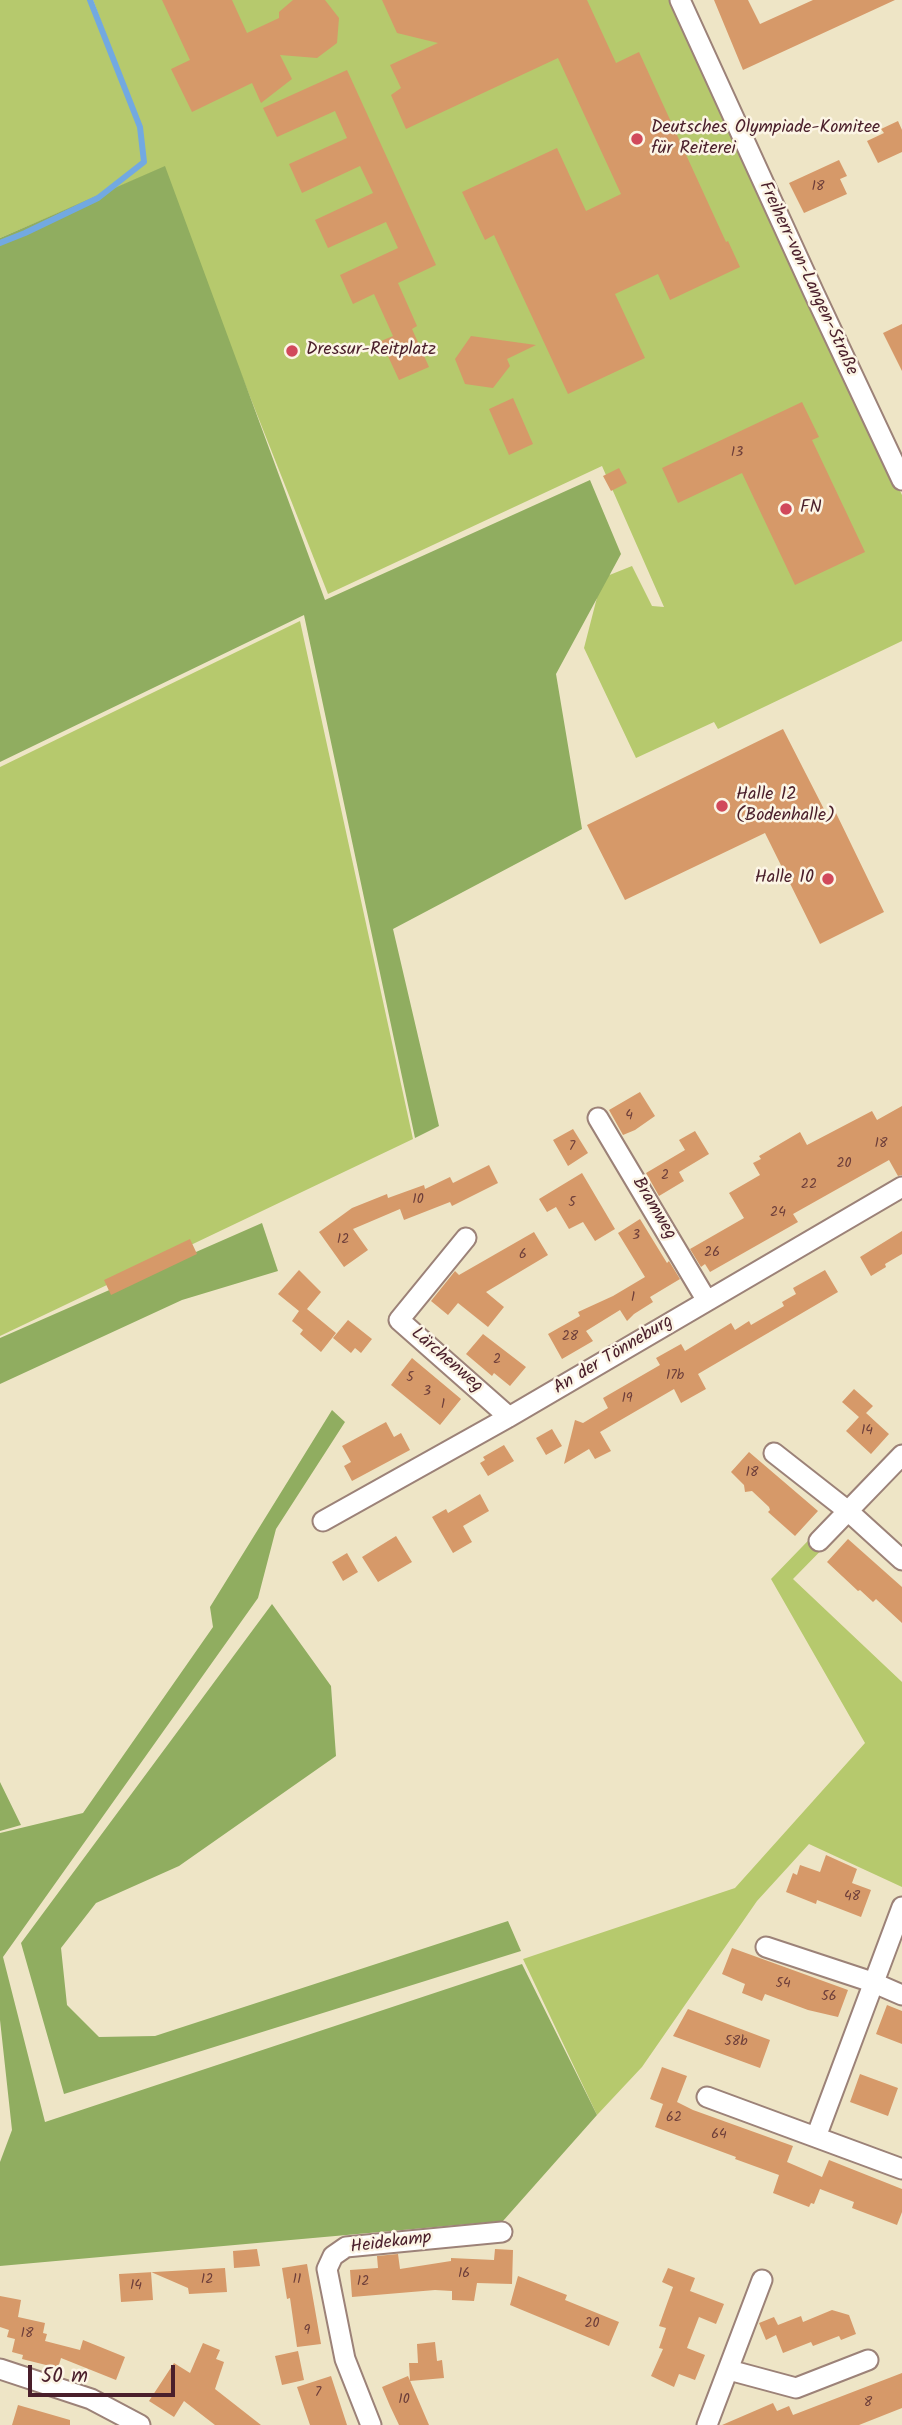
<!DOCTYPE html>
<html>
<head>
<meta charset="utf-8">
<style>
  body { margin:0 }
  #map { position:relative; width:902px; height:2425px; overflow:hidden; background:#eee5c6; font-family:Kalam,sans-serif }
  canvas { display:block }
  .scale { position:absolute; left:28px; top:2365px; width:147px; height:32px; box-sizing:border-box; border:4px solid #4a1f2b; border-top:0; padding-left:9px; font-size:21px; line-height:24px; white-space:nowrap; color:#4a1f2b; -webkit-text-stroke:5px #fcf5e5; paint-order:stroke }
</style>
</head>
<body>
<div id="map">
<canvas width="902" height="2425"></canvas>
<div class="scale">50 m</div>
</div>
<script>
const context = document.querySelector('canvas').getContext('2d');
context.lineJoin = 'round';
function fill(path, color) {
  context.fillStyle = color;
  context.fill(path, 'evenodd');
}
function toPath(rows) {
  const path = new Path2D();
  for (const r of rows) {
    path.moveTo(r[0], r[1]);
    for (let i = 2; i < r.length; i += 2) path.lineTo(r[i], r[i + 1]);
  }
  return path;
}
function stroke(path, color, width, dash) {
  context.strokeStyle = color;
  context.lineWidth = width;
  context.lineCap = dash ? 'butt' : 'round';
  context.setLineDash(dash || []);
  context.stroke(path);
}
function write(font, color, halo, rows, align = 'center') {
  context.font = font + ' Kalam,sans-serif';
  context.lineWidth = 5;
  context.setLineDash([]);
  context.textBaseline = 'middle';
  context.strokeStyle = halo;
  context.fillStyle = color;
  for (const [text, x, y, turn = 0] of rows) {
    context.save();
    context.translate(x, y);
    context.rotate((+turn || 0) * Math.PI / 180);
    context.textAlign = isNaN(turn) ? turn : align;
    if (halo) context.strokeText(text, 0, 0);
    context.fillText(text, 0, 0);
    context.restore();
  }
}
const green = toPath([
  [0,0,89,0,113,53,93,0,691,0,806,293,902,495,902,641,718,729,714,722,636,758,584,648,602,578,632,566,652,606,664,607,602,466,328,594,160,169,0,238],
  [300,621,413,1139,0,1336,0,767],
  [830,1518,843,1528,793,1579,902,1682,902,1887,809,1844,757,1901,642,2067,597,2115,523,1959,735,1888,865,1743,771,1579]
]);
const forest = toPath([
  [165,166,325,600,590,480,621,554,556,674,582,829,393,929,439,1126,415,1138,304,615,0,762,0,238],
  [262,1223,278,1271,182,1300,0,1384,0,1338],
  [332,1410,345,1422,276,1529,258,1598,3,1957,45,2122,522,1964,597,2115,503,2221,0,2266,0,2162,12,2130,0,2020,0,1833,83,1813,213,1627,210,1607],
  [272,1604,331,1686,336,1756,179,1866,96,1903,61,1948,67,2005,99,2037,155,2036,508,1921,521,1951,64,2094,21,1943],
  [0,1782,21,1825,0,1831]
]);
const stream = toPath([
  [0,243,25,233,98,198,144,162,140,127,90,0]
]);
const building = toPath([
  [162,0,232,0,247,33,279,18,279,12,293,0,325,0,339,18,337,43,317,58,280,55,292,79,261,103,252,83,192,112,171,69,190,60],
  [382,0,587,0,616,63,639,52,726,242,728,241,740,267,670,300,658,274,615,294,645,358,568,394,494,235,485,240,462,192,557,148,586,211,621,194,558,58,406,129,391,95,401,88,390,65,438,43,397,33],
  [714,0,748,0,760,24,813,0,895,0,743,70],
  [347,70,436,265,398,283,417,326,412,329,429,367,399,380,381,341,393,336,374,294,353,304,340,275,398,248,386,222,328,248,315,220,373,193,360,166,302,193,289,164,347,138,335,111,277,137,263,108],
  [898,121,902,130,902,152,878,163,867,141,884,133,881,129],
  [839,160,847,176,840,179,847,194,804,213,789,183],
  [902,324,902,371,883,333],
  [471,336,536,345,507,359,510,366,493,388,465,384,455,359],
  [513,398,533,444,509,455,489,409],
  [802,402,819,437,812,440,865,552,795,585,742,473,678,503,662,468],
  [619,468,627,483,611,491,603,476],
  [783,729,828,817,836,813,884,912,820,944,765,833,625,900,587,825],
  [640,1092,655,1116,635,1130,623,1135,609,1110],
  [902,1106,902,1175,898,1176,889,1160,793,1214,798,1222,710,1272,705,1264,701,1267,690,1249,744,1218,729,1193,760,1175,753,1163,761,1159,759,1156,800,1132,807,1145,872,1111,877,1120],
  [573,1129,588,1153,568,1166,553,1140],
  [695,1131,709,1154,679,1172,684,1181,659,1196,646,1173,685,1150,679,1140],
  [489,1165,498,1183,452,1206,450,1202,404,1220,400,1209,353,1229,368,1250,344,1267,319,1232,352,1208,387,1194,388,1198,424,1185,425,1189,450,1177,453,1183],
  [582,1173,615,1229,595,1241,583,1222,569,1229,556,1207,547,1212,539,1199],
  [640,1219,667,1263,669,1261,680,1279,650,1297,653,1302,634,1314,627,1321,620,1310,586,1331,593,1341,562,1359,548,1334,580,1316,578,1312,613,1296,645,1277,618,1233],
  [902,1231,902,1254,885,1264,886,1267,871,1276,860,1257],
  [534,1232,548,1255,486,1292,504,1307,488,1327,458,1303,448,1315,431,1301,455,1271,459,1275],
  [190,1239,197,1254,111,1295,104,1280],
  [299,1270,321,1292,307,1309,336,1333,321,1352,300,1334,303,1330,292,1321,299,1311,278,1294],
  [825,1270,838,1292,698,1374,706,1389,681,1403,674,1389,600,1432,611,1451,595,1459,589,1449,564,1464,575,1420,583,1423,608,1408,603,1398,660,1365,656,1358,681,1344,685,1351,731,1323,735,1330,749,1321,751,1325,784,1306,782,1302,796,1294,793,1288],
  [348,1320,372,1339,361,1353,355,1348,351,1353,333,1338],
  [483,1334,526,1367,510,1386,494,1373,492,1376,466,1354],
  [412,1358,461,1399,440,1425,391,1385],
  [854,1389,873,1406,866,1413,889,1434,871,1454,846,1431,859,1417,842,1402],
  [386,1422,394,1437,401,1433,410,1450,352,1481,344,1466,351,1462,342,1446],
  [552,1429,562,1446,546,1455,536,1438],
  [504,1445,514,1461,488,1476,480,1463,485,1460,483,1457],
  [749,1452,818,1511,795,1536,768,1512,770,1510,769,1507,752,1491,745,1492,744,1485,731,1472],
  [480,1494,489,1511,463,1526,472,1542,453,1553,432,1517,446,1509,448,1513],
  [396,1536,412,1562,378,1582,362,1557],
  [848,1539,902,1587,902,1623,876,1599,873,1602,860,1590,858,1591,827,1562],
  [347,1553,358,1572,343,1581,332,1562],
  [826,1855,857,1869,852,1883,871,1890,861,1917,817,1900,816,1904,786,1892,793,1873,797,1875,800,1865,820,1872],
  [732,1948,848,1990,838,2017,808,2010,765,1994,762,2001,742,1993,745,1984,722,1974],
  [887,2005,902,2011,902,2044,876,2034],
  [688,2009,770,2040,760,2068,673,2036],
  [662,2067,687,2076,677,2102,693,2110,793,2146,787,2162,822,2177,829,2160,902,2189,902,2212,897,2225,852,2208,854,2202,820,2189,814,2204,811,2203,809,2207,773,2193,779,2175,735,2159,736,2157,655,2127,663,2104,650,2099],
  [860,2074,898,2088,888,2116,850,2102],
  [257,2249,260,2266,234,2268,233,2251],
  [495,2249,513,2250,512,2284,477,2283,474,2301,452,2300,452,2291,435,2290,352,2297,350,2270,378,2268,377,2256,398,2254,400,2269,451,2261,451,2258,494,2260],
  [307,2264,321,2344,297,2347,290,2298,287,2299,282,2268],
  [225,2268,227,2292,189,2294,188,2288,151,2272,153,2300,121,2302,119,2274],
  [668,2268,695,2278,690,2291,724,2304,716,2324,699,2317,687,2348,705,2355,695,2380,679,2374,674,2387,651,2376,663,2349,659,2348,666,2328,659,2326,673,2287,662,2282],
  [518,2276,567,2295,565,2300,619,2322,609,2346,510,2305],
  [0,2296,21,2300,18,2317,45,2323,43,2333,47,2334,45,2341,80,2350,83,2340,125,2357,116,2380,61,2358,58,2368,22,2359,23,2355,12,2352,15,2339,7,2337,9,2330,0,2327],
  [832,2310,849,2315,856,2334,841,2340,839,2336,813,2346,811,2342,783,2353,776,2335,766,2340,759,2323,774,2317,778,2325,801,2316,803,2322],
  [435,2342,437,2361,442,2360,444,2378,410,2381,409,2363,418,2363,417,2344],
  [203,2343,220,2350,216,2359,224,2362,215,2389,261,2425,215,2425,184,2401,174,2417,149,2401,174,2363,190,2373],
  [298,2351,304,2380,282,2385,275,2356],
  [902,2373,902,2408,859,2425,722,2425,773,2403,777,2411,789,2406,793,2415],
  [331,2376,347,2425,310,2425,297,2387],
  [408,2376,429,2425,399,2425,390,2406,382,2387],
  [18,2405,70,2420,70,2425,12,2425]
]);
const street = toPath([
  [680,0,814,293,902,480],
  [598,1118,707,1301],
  [466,1238,399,1320,509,1417],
  [774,1453,848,1511,902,1560],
  [323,1521,509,1417,902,1187],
  [819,1541,902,1455],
  [766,1947,872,1982,902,1995],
  [707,2097,902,2169],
  [816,2137,902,1907],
  [0,2369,91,2399,140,2425],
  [729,2370,796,2388,868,2360],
  [371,2425,345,2359,327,2269,333,2256,346,2247,502,2232],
  [707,2425,762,2280]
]);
const markers = [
  [637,139,7,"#d1495b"],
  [292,351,7,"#d1495b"],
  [786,509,7,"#d1495b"],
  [722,806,7,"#d1495b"],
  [828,879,7,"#d1495b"]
];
const numberNames = [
  ["18",818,188],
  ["13",737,454],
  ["4",629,1117],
  ["18",881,1145],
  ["7",572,1148],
  ["20",844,1165],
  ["2",665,1177],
  ["22",809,1186],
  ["10",418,1201],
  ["5",572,1204],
  ["24",778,1214],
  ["3",636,1237],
  ["12",343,1241],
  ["26",712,1254],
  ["6",523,1256],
  ["1",633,1299],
  ["28",570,1338],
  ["2",497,1361],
  ["17b",675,1377],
  ["5",410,1379],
  ["3",427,1393],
  ["19",627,1400],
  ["1",443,1406],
  ["14",867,1432],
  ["18",752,1474],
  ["48",852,1898],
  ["54",783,1985],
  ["56",829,1998],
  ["58b",736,2043],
  ["62",674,2119],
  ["64",719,2136],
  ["16",464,2275],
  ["12",207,2281],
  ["11",297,2281],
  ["12",363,2283],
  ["14",136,2287],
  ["20",592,2325],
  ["9",307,2332],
  ["18",27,2335],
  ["7",318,2394],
  ["10",404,2401],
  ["8",868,2404]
];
const poiNames = [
  ["Deutsches Olympiade-Komitee",651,129],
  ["für Reiterei",651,150],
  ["Dressur-Reitplatz",306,351],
  ["FN",800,509],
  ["Halle 12",736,796],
  ["(Bodenhalle)",736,817],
  ["Halle 10",814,879,"right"]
];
const streetNames = [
  ["Freiherr-von-Langen-Straße",807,279,65],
  ["Bramweg",653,1209,59],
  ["An der Tönneburg",614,1356,-31],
  ["Lärchenweg",446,1361,41],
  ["Heidekamp",391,2244,-7]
];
fill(green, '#b6c96d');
fill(forest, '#90ad60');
stroke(stream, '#72a9e1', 6);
fill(building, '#d69969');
stroke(street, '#9c8278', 23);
stroke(street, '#fff', 19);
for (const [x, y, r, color] of markers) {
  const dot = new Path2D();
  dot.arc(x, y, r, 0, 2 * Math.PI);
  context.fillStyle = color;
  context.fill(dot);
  stroke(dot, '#fcf5e5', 2.5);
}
write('14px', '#6d3e3a', null, numberNames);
write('18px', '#4a1f2b', '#fcf5e5', poiNames, 'left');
write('18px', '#4a1f2b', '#fcf5e5', streetNames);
</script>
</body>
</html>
